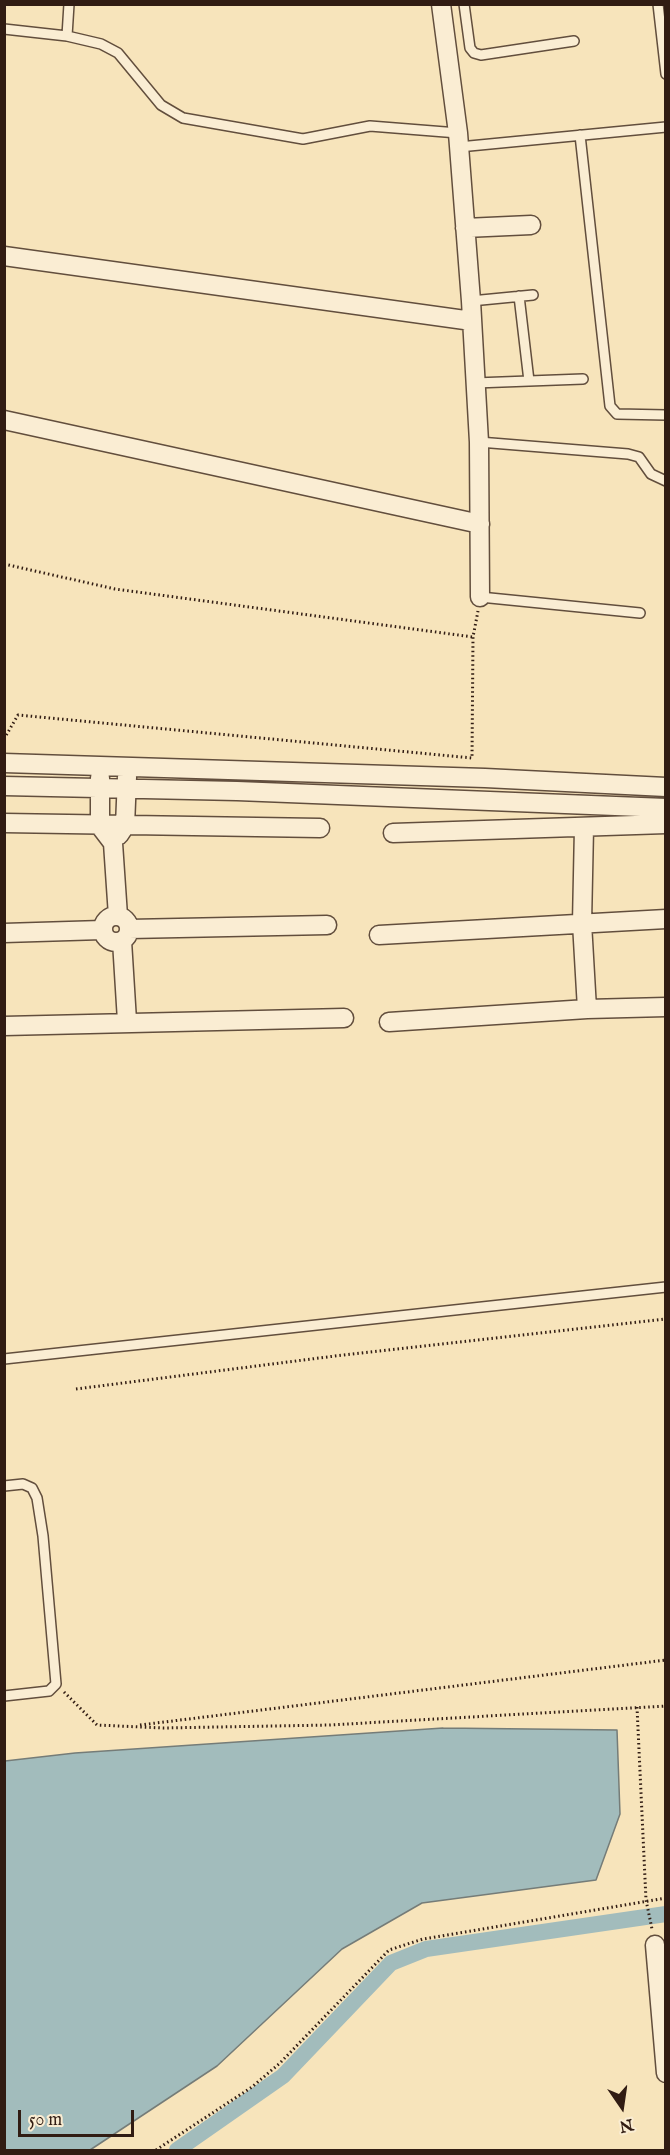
<!DOCTYPE html>
<html>
<head>
<meta charset="utf-8">
<style>
  body { margin:0 }
  #map { position:relative; width:670px; height:2155px; overflow:hidden; background:#f7e4bb; font-family:"IM FELL English",serif }
  canvas { display:block }
  .frame { position:absolute; inset:0; border:6px solid #311c13; pointer-events:none }
  .north { position:absolute; left:592px; top:2077px; width:60px; height:60px; -webkit-text-stroke:4px #faedd3; paint-order:stroke; rotate:167deg; font-size:16px; font-weight:700; line-height:24px; text-align:center; color:#311c13 }
  .north::after { content:''; display:block; margin:auto; width:21px; height:27px; background:#311c13; clip-path:polygon(50% 0,100% 100%,50% 72%,0 100%) }
  .scale { position:absolute; left:18px; top:2110px; width:116px; height:27px; box-sizing:border-box; border:3px solid #311c13; border-top:0; padding-left:8px; font-size:18px; line-height:21px; white-space:nowrap; color:#311c13; -webkit-text-stroke:4px #faedd3; paint-order:stroke }
</style>
</head>
<body>
<div id="map">
<canvas width="670" height="2155"></canvas>
<div class="frame"></div>
<div class="north">N</div>
<div class="scale">50 m</div>
</div>
<script>
const context = document.querySelector('canvas').getContext('2d');
context.lineJoin = 'round';
function fill(path, color) {
  context.fillStyle = color;
  context.fill(path, 'evenodd');
}
function toPath(rows) {
  const path = new Path2D();
  for (const r of rows) {
    if (r.length === 3) {
      path.moveTo(r[0] + r[2], r[1]);
      path.arc(r[0], r[1], r[2], 0, 2 * Math.PI);
      continue;
    }
    path.moveTo(r[0], r[1]);
    for (let i = 2; i < r.length; i += 2) path.lineTo(r[i], r[i + 1]);
  }
  return path;
}
function stroke(path, color, width, dash) {
  context.strokeStyle = color;
  context.lineWidth = width;
  context.lineCap = dash ? 'butt' : 'round';
  context.setLineDash(dash || []);
  context.stroke(path);
}
const water = toPath([
  [443,1728,617,1730,620,1814,596,1880,422,1903,342,1949,217,2066,90,2150,5,2150,5,1761,75,1753,443,1728]
]);
const canal = toPath([
  [177,2150,283,2076,391,1963,426,1949,666,1914]
]);
const path = toPath([
  [4,564,115,589,473,637],
  [4,739,18,715,472,758,473,637,478,611],
  [76,1389,335,1356,666,1319],
  [64,1692,97,1725,163,1728,329,1725,666,1706],
  [637,1707,646,1900,652,1929],
  [140,1725,666,1660],
  [156,2150,252,2087,280,2063,389,1950,423,1939,666,1898]
]);
const lane = toPath([
  [69,4,67,36,101,44,118,53,161,105,183,118,303,139,370,126,458,133],
  [464,4,470,48,474,53,481,55,574,41],
  [658,4,666,74],
  [4,29,67,36],
  [580,135,610,406,617,414,666,415],
  [459,147,666,127],
  [519,296,529,381],
  [471,301,533,295],
  [475,383,583,379],
  [479,442,628,454,639,457,651,474,666,481],
  [480,597,640,613],
  [4,1359,666,1287],
  [4,1486,23,1484,32,1488,37,1498,43,1536,56,1684,49,1691,4,1696]
]);
const street = toPath([
  [441,4,458,133,471,301,479,442,480,597],
  [465,228,531,225],
  [4,256,472,321],
  [4,420,480,524],
  [4,763,485,778,666,787],
  [100,778,100,826,113,843,118,916],
  [4,786,237,791,666,808],
  [4,823,320,828],
  [584,828,582,923,587,1009],
  [393,833,666,824],
  [119,835,125,826,127,777],
  [116,929,13],
  [129,929,327,925],
  [4,933,102,930],
  [379,935,666,919],
  [122,941,127,1021],
  [389,1022,587,1009,666,1007],
  [4,1026,344,1018],
  [655,1945,666,2073]
]);
fill(water, '#a2bcbc');
stroke(water, '#757c78', 1.5);
stroke(canal, '#a2bcbc', 16);
stroke(lane, '#624e3d', 12);
stroke(street, '#624e3d', 21);
stroke(path, '#311c13', 3, [1.5, 3]);
stroke(lane, '#faedd3', 9);
stroke(street, '#faedd3', 18);
</script>
</body>
</html>
